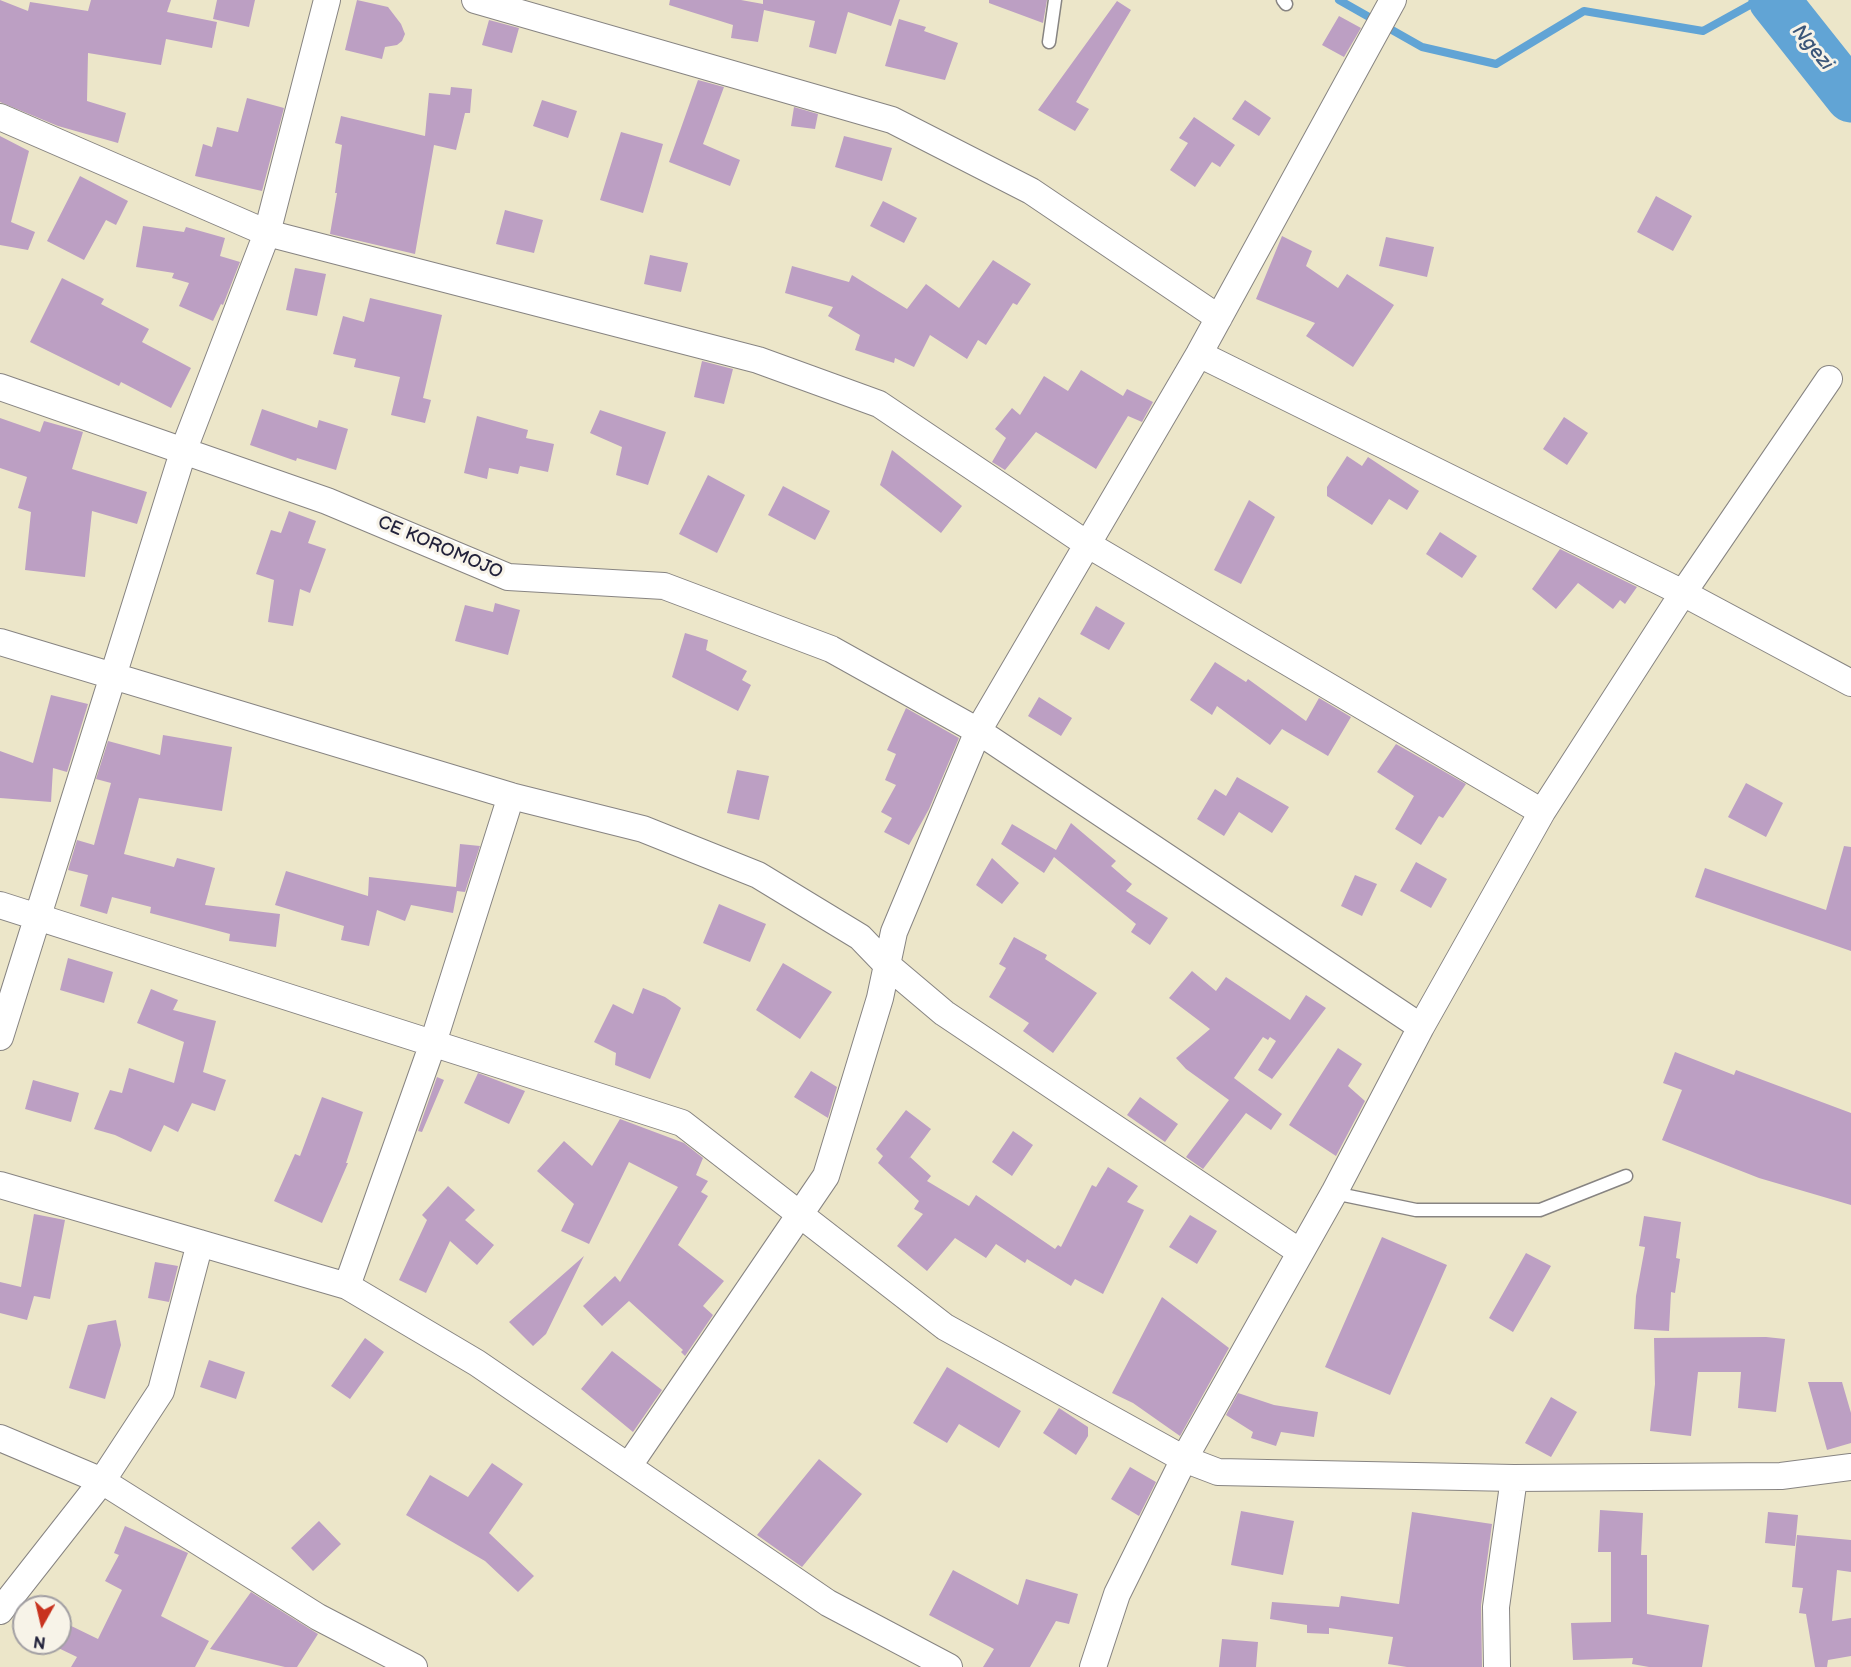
<!DOCTYPE html>
<html>
<head>
<meta charset="utf-8">
<style>
  body { margin:0 }
  #map { position:relative; width:1851px; height:1667px; overflow:hidden; background:#ece6c9; font-family:"Balsamiq Sans",sans-serif }
  canvas { display:block }
  .north { position:absolute; left:12px; top:1595px; width:60px; height:60px; box-sizing:border-box; background:#f7f3e8; border:2px solid #a29fa3; border-radius:50%; rotate:188deg; font-size:16px; font-weight:700; line-height:24px; text-align:center; color:#22223b }
  .north::after { content:''; display:block; margin:auto; width:21px; height:27px; background:#c8321e; clip-path:polygon(50% 0,100% 100%,50% 72%,0 100%) }
</style>
</head>
<body>
<div id="map">
<canvas width="1851" height="1667"></canvas>
<div class="north">N</div>
</div>
<script>
const context = document.querySelector('canvas').getContext('2d');
context.lineJoin = 'round';
function toPath(rows) {
  const path = new Path2D();
  for (const r of rows) {
    path.moveTo(r[0], r[1]);
    for (let i = 2; i < r.length; i += 2) path.lineTo(r[i], r[i + 1]);
  }
  return path;
}
function stroke(path, color, width, dash) {
  context.strokeStyle = color;
  context.lineWidth = width;
  context.lineCap = dash ? 'butt' : 'round';
  context.setLineDash(dash || []);
  context.stroke(path);
}
function fill(path, color) {
  context.fillStyle = color;
  context.fill(path, 'evenodd');
}
function write(font, color, halo, rows, align = 'center') {
  context.font = font + ' "Balsamiq Sans",sans-serif';
  context.lineWidth = 6;
  context.setLineDash([]);
  context.textBaseline = 'middle';
  context.strokeStyle = halo;
  context.fillStyle = color;
  for (const [text, x, y, turn = 0] of rows) {
    context.save();
    context.translate(x, y);
    context.rotate((+turn || 0) * Math.PI / 180);
    context.textAlign = isNaN(turn) ? turn : align;
    if (halo) context.strokeText(text, 0, 0);
    context.fillText(text, 0, 0);
    context.restore();
  }
}
const stream = toPath([
  [1339,0,1422,47,1496,64,1584,11,1703,31,1759,0]
]);
const river = toPath([
  [1774,0,1851,97]
]);
const building = toPath([
  [0,0,28,11,30,2,88,11,91,0,171,0,167,12,217,22,212,48,166,39,161,65,88,53,87,101,126,113,118,143,58,126,0,102],
  [217,0,255,0,249,27,213,19],
  [357,0,388,7,401,24,405,34,402,41,397,45,385,47,382,59,345,50],
  [670,0,741,0,763,4,763,0,900,0,891,26,848,12,836,54,809,47,815,21,764,10,758,42,731,38,733,25,669,5],
  [989,0,1047,0,1043,23,989,3],
  [1117,1,1131,10,1076,102,1089,109,1075,131,1038,110],
  [1339,16,1361,28,1344,57,1322,45],
  [899,19,926,27,924,31,958,43,945,80,885,66],
  [489,20,519,28,512,53,482,45],
  [698,80,724,87,703,144,740,160,730,186,669,162],
  [451,87,472,89,470,113,465,113,456,150,434,145,415,254,330,234,337,193,335,193,342,145,335,143,341,116,425,136,429,93,450,95],
  [247,98,284,108,262,191,195,176,203,144,212,147,217,127,238,132],
  [542,100,577,111,568,138,533,126],
  [1245,100,1271,118,1259,136,1232,119],
  [794,107,818,114,815,129,791,126],
  [1194,117,1235,145,1220,167,1212,162,1195,187,1170,170,1188,143,1179,138],
  [621,132,663,144,643,213,600,200],
  [0,136,29,151,11,222,35,232,28,250,0,245],
  [844,136,892,148,882,181,835,167],
  [80,176,128,201,116,225,106,220,84,260,47,241],
  [1656,196,1692,216,1673,251,1637,232],
  [883,201,917,218,904,243,870,226],
  [505,210,543,220,534,253,496,244],
  [143,226,184,232,186,227,225,238,220,256,240,262,223,305,221,304,213,321,179,306,189,283,172,278,174,273,136,267],
  [1282,236,1312,251,1306,266,1338,288,1347,274,1394,305,1353,367,1306,336,1315,323,1256,299],
  [1386,237,1434,247,1427,277,1379,266],
  [650,255,688,263,681,292,644,284],
  [993,260,1031,284,1017,305,1013,303,986,345,978,340,967,359,930,335,914,367,895,358,894,363,855,350,860,335,828,316,833,307,785,293,792,266,849,282,852,275,907,309,926,284,959,308],
  [295,268,326,274,317,316,286,310],
  [62,278,104,299,101,304,149,329,142,342,191,368,171,408,121,382,119,386,30,342],
  [370,298,442,315,423,398,431,400,425,423,391,415,400,377,354,367,356,359,333,354,343,316,364,322],
  [702,361,733,369,724,404,694,397],
  [1081,370,1123,396,1127,389,1153,402,1142,422,1128,416,1096,469,1036,432,1005,470,992,462,1006,438,995,429,1012,408,1020,415,1044,376,1068,391],
  [262,409,317,428,319,420,348,429,336,470,297,458,296,461,250,445],
  [600,410,666,432,648,485,616,475,622,447,590,433],
  [477,416,528,430,526,438,554,444,548,472,520,466,518,474,489,468,487,479,464,473],
  [1564,417,1588,433,1567,465,1543,449],
  [0,418,40,432,44,421,83,432,72,469,147,492,137,524,92,511,85,577,25,570,31,512,18,508,27,477,0,468],
  [892,450,962,506,941,533,880,485],
  [1347,456,1362,466,1368,457,1419,491,1407,510,1389,499,1372,525,1327,496,1327,487],
  [708,475,745,495,717,553,679,534],
  [783,486,830,511,815,540,768,515],
  [1249,500,1275,517,1241,584,1214,570],
  [289,511,316,521,308,543,326,549,310,593,300,589,293,626,268,622,274,580,256,574,271,530,281,533],
  [1440,532,1477,556,1462,578,1426,554],
  [1560,549,1637,587,1625,604,1620,600,1613,609,1578,583,1556,609,1532,589],
  [495,603,520,610,508,655,455,641,465,605,493,612],
  [1096,606,1125,623,1109,650,1080,634],
  [685,633,708,640,706,650,747,671,742,680,751,685,738,711,672,677],
  [1215,662,1246,682,1248,679,1306,721,1319,698,1351,717,1328,756,1282,729,1270,745,1217,706,1212,715,1190,700],
  [51,695,88,704,67,772,53,768,51,802,0,798,0,751,33,763],
  [1039,697,1072,718,1061,736,1028,716],
  [906,708,959,738,929,809,909,845,884,832,892,818,881,812,896,785,885,780,896,754,887,750],
  [163,735,232,747,222,811,139,798,124,854,174,867,177,858,215,868,205,905,280,914,276,947,229,941,230,934,150,913,151,907,112,897,107,914,80,906,88,875,68,870,77,840,94,845,111,783,96,779,108,741,160,755],
  [1396,744,1466,784,1443,818,1439,816,1421,845,1395,829,1414,796,1377,772],
  [737,770,769,776,759,820,727,813],
  [1237,777,1289,807,1272,833,1239,812,1224,836,1197,819,1215,789,1226,796],
  [1746,783,1783,803,1766,837,1728,817],
  [1071,823,1116,861,1111,866,1132,884,1126,891,1168,918,1150,945,1131,932,1136,924,1054,857,1044,873,1001,844,1012,824,1056,850],
  [460,844,480,846,465,892,457,891,453,913,411,905,405,921,377,910,369,946,341,940,344,926,275,905,286,871,368,896,369,877,456,887],
  [1844,846,1851,847,1851,951,1695,897,1705,868,1826,910],
  [992,858,1019,883,1002,904,976,885],
  [1416,862,1447,879,1431,908,1400,891],
  [1355,875,1377,884,1362,916,1341,906],
  [719,904,766,924,750,962,703,943],
  [1014,937,1047,955,1045,959,1097,993,1053,1053,1023,1031,1029,1023,989,997,1006,968,999,964],
  [68,958,113,972,104,1003,60,990],
  [783,963,832,992,800,1039,756,1010],
  [1192,971,1216,991,1226,977,1290,1020,1306,995,1326,1008,1272,1079,1258,1070,1276,1041,1270,1037,1268,1040,1263,1037,1234,1078,1282,1114,1271,1130,1246,1113,1203,1169,1186,1157,1229,1100,1186,1069,1176,1058,1210,1029,1169,998],
  [643,988,665,997,681,1008,650,1079,615,1065,616,1053,594,1042,613,1004,633,1014],
  [151,989,178,1000,173,1010,216,1021,203,1072,226,1080,215,1111,192,1103,178,1132,164,1125,151,1152,115,1135,94,1129,110,1090,122,1093,129,1068,174,1083,184,1042,137,1023],
  [1338,1048,1362,1064,1348,1086,1365,1101,1336,1156,1289,1125],
  [1675,1052,1734,1075,1736,1070,1851,1113,1851,1205,1759,1178,1662,1140,1682,1090,1663,1083],
  [811,1071,837,1087,828,1118,794,1097],
  [478,1073,525,1091,509,1124,464,1103],
  [437,1077,444,1080,422,1132,418,1131],
  [33,1080,79,1093,71,1122,25,1109],
  [322,1097,363,1112,346,1163,348,1163,322,1223,274,1201,295,1154,300,1156],
  [1140,1097,1178,1124,1165,1142,1127,1115],
  [906,1110,931,1129,908,1160,910,1157,931,1176,927,1181,969,1206,976,1195,1055,1249,1058,1245,1061,1247,1092,1185,1096,1187,1108,1167,1138,1186,1127,1202,1144,1210,1103,1294,1075,1279,1071,1286,1027,1259,1025,1263,996,1244,986,1258,955,1238,927,1271,897,1246,923,1214,914,1209,919,1201,878,1163,883,1156,876,1149],
  [620,1119,684,1143,703,1158,696,1175,708,1181,701,1192,708,1196,678,1245,724,1281,703,1306,713,1315,685,1356,681,1352,683,1350,629,1301,602,1326,583,1306,615,1276,620,1282,678,1187,629,1162,589,1244,561,1231,574,1204,537,1171,564,1141,592,1166],
  [1013,1131,1033,1145,1012,1176,992,1162],
  [448,1186,475,1210,465,1220,494,1245,477,1265,450,1241,426,1293,399,1280,427,1220,422,1215],
  [34,1214,65,1220,50,1299,34,1296,27,1320,0,1313,0,1282,21,1287],
  [1190,1215,1217,1231,1197,1264,1169,1247],
  [1644,1216,1681,1222,1676,1258,1680,1259,1675,1293,1671,1292,1669,1331,1634,1329,1636,1296,1645,1247,1639,1246],
  [1382,1237,1447,1265,1390,1395,1325,1367],
  [1526,1253,1551,1266,1513,1332,1489,1318],
  [584,1256,546,1334,533,1346,509,1322],
  [155,1262,178,1266,169,1302,148,1298],
  [1162,1297,1229,1348,1180,1436,1133,1403,1112,1393],
  [116,1320,121,1345,105,1399,69,1388,88,1325],
  [1766,1337,1785,1339,1776,1412,1738,1408,1741,1372,1698,1372,1691,1436,1650,1431,1655,1384,1654,1338],
  [365,1338,384,1352,350,1399,331,1386],
  [612,1351,662,1390,633,1432,581,1389],
  [209,1360,245,1372,236,1399,200,1387],
  [947,1367,1021,1411,999,1448,959,1424,947,1443,913,1423],
  [1808,1382,1842,1382,1851,1413,1851,1443,1827,1450],
  [1238,1393,1274,1405,1318,1412,1314,1437,1281,1432,1276,1446,1251,1438,1253,1432,1226,1415],
  [1551,1397,1577,1412,1551,1457,1525,1443],
  [1059,1408,1088,1427,1088,1436,1076,1455,1043,1433],
  [819,1459,862,1494,802,1567,757,1535],
  [492,1463,523,1484,489,1533,534,1576,518,1592,485,1561,406,1515,430,1475,468,1497],
  [1130,1467,1156,1482,1139,1516,1111,1499],
  [1600,1510,1643,1513,1641,1555,1647,1555,1647,1614,1709,1625,1702,1667,1649,1667,1632,1664,1633,1658,1573,1660,1571,1623,1611,1622,1611,1552,1598,1552],
  [1241,1511,1294,1521,1283,1575,1231,1565],
  [1412,1512,1492,1524,1481,1605,1482,1667,1407,1667,1388,1664,1393,1637,1329,1628,1329,1634,1307,1633,1307,1625,1270,1619,1272,1602,1339,1607,1341,1596,1399,1604],
  [1768,1512,1798,1515,1795,1546,1765,1543],
  [319,1521,341,1544,313,1571,291,1548],
  [125,1526,188,1553,161,1616,209,1641,195,1667,71,1667,77,1657,50,1644,60,1643,61,1621,98,1639,122,1590,105,1581,119,1555,114,1553],
  [1797,1535,1851,1540,1851,1572,1837,1570,1832,1621,1851,1618,1851,1656,1828,1660,1827,1667,1815,1667,1806,1614,1799,1613,1803,1588,1792,1587],
  [953,1570,1018,1605,1026,1579,1078,1594,1069,1624,1056,1621,1030,1667,983,1667,994,1649,929,1615],
  [251,1592,318,1634,297,1667,285,1667,210,1649],
  [1222,1639,1258,1642,1256,1667,1219,1667]
]);
const service = toPath([
  [1283,0,1286,4],
  [1049,42,1055,0],
  [1334,1193,1416,1210,1540,1210,1626,1176]
]);
const minor = toPath([
  [475,0,892,120,1031,191,1219,318],
  [0,117,267,233,758,360,879,404,1087,544,1542,812],
  [1199,354,1683,593,1851,683],
  [0,387,327,501,508,577,664,586,831,649,978,731,1421,1027],
  [0,642,511,796,643,829,758,875,860,937,886,964,944,1013,1300,1252],
  [0,905,682,1123,945,1327,1184,1459,1218,1472,1514,1478,1781,1476,1851,1467],
  [0,1037,184,449,267,233,327,0],
  [0,1185,347,1286,477,1363,828,1603,949,1667],
  [347,1286,433,1043,511,796],
  [0,1438,102,1481,318,1617,414,1667],
  [630,1464,826,1176,880,998,894,932,978,731,1199,354,1393,0],
  [0,1611,102,1481,161,1391,200,1243],
  [1093,1667,1117,1594,1184,1459,1334,1193,1421,1027,1542,812,1683,593,1829,379],
  [1497,1667,1496,1607,1514,1478]
]);
const streetNames = [
  ["CE KOROMOJO",440,548,23]
];
const waterNames = [
  ["Ngezi",1812,48,51]
];
stroke(stream, '#61a4d5', 8);
stroke(river, '#61a4d5', 51);
fill(building, '#bc9fc3');
stroke(service, '#878482', 15);
stroke(minor, '#878482', 28);
stroke(service, '#fff', 12);
stroke(minor, '#fff', 26);
write('18px', '#22223b', '#f7f3e8', streetNames);
write('italic 20px', '#3b5679', '#f7f3e8', waterNames);
</script>
</body>
</html>
